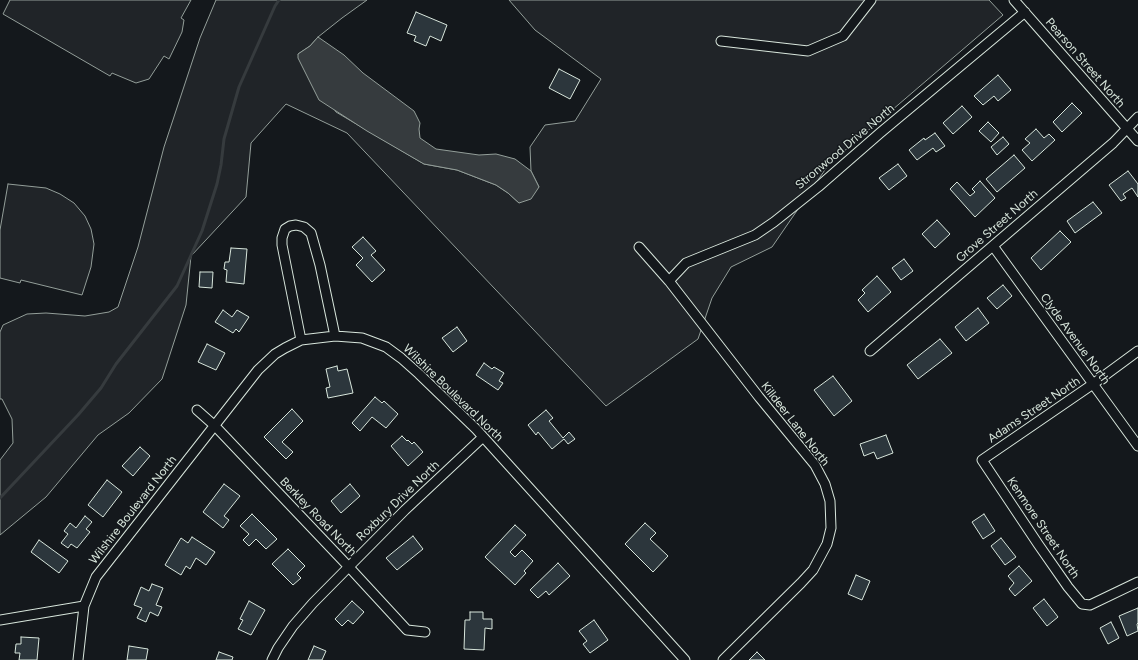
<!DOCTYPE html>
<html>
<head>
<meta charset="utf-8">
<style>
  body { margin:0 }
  canvas { display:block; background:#14181c }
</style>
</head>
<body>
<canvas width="1138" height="660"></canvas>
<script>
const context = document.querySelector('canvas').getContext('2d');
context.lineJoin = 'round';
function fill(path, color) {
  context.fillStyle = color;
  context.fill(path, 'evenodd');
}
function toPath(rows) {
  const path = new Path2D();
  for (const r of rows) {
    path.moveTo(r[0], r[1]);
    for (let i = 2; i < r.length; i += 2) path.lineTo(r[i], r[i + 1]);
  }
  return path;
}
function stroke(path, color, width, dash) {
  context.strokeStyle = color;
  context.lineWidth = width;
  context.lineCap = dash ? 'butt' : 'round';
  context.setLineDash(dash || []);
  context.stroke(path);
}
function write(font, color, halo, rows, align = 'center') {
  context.font = font + ' Figtree,sans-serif';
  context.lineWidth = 3;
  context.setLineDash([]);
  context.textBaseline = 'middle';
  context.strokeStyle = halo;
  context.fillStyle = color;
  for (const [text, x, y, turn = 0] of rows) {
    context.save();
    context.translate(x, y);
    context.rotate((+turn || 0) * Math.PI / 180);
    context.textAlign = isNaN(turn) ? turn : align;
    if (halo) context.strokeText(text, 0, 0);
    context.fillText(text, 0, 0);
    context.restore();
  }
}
const green = toPath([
  [10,0,191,0,181,18,184,20,182,32,169,59,164,56,149,79,136,83,112,73,110,76,3,14,10,0],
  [216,0,367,0,342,18,318,37,310,46,298,54,336,112,424,164,457,170,496,185,508,193,519,203,539,187,531,171,530,147,545,125,575,121,601,79,535,30,509,0,989,0,1003,15,829,164,772,247,731,267,712,298,698,339,606,406,347,133,286,104,251,143,246,197,191,256,186,305,162,379,129,413,98,435,46,497,0,535,0,460,13,443,12,419,2,399,0,399,0,332,3,325,27,314,46,313,85,316,109,312,118,307,138,247,164,147,200,38,216,0],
  [8,184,46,188,60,194,74,203,85,216,91,229,94,244,91,267,82,295,21,280,20,283,0,278,0,230,8,184]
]);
const water = toPath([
  [318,37,344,55,363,73,414,111,420,123,419,129,420,138,436,149,479,155,496,154,515,159,531,171,539,187,531,199,519,203,508,193,496,185,457,170,424,164,367,131,319,100,298,58,298,54,310,46,318,37]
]);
const stream = toPath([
  [0,498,78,415,101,388,116,364,177,286,202,231,217,184,221,165,224,139,239,87,275,6,279,0]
]);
const building = toPath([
  [416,12,447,25,441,41,430,36,426,46,414,41,416,36,407,33,416,12],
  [559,69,580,80,570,99,549,88,559,69],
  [998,75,1011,90,998,101,994,96,983,105,974,96,998,75],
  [1072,103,1082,113,1062,132,1053,122,1072,103],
  [962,106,972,117,953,134,943,123,962,106],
  [988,122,999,133,991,142,979,131,988,122],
  [1036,129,1044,138,1049,134,1055,140,1032,161,1022,150,1030,143,1025,139,1036,129],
  [935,133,945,146,936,152,933,148,917,160,909,150,924,138,925,140,935,133],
  [1003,137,1009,144,997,155,991,147,1003,137],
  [1014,155,1025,168,997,192,986,179,1014,155],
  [898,164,907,176,889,190,879,178,898,164],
  [1128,171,1138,184,1138,197,1132,188,1123,194,1126,198,1121,201,1109,185,1128,171],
  [980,181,995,198,975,217,950,189,957,182,970,196,975,192,972,189,980,181],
  [1093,202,1102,213,1075,233,1067,221,1093,202],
  [937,220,950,234,935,248,922,234,937,220],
  [1060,231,1071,242,1041,270,1031,258,1060,231],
  [363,237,376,251,371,255,385,270,372,282,356,265,363,258,352,247,363,237],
  [231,248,247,249,244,284,226,282,227,270,224,269,225,262,229,262,231,248],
  [904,259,913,271,901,280,892,268,904,259],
  [200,272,213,272,212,288,199,287,200,272],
  [877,276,891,292,868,312,858,300,865,293,862,290,877,276],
  [1003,285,1012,296,997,309,987,298,1003,285],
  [978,308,989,323,966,341,955,327,978,308],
  [223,310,232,317,237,310,249,317,239,332,236,329,233,333,215,322,223,310],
  [457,327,467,341,453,352,442,338,457,327],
  [940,339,952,353,918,379,907,365,940,339],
  [207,344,225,353,216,370,198,362,207,344],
  [484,363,492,369,494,367,504,373,499,381,503,383,498,390,476,375,484,363],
  [337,366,338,371,347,369,353,393,328,398,326,388,330,387,326,369,337,366],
  [833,376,852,401,834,416,814,390,833,376],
  [375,397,382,403,384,401,398,414,386,428,372,417,360,431,352,423,375,397],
  [292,409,303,421,282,442,293,452,286,459,264,437,292,409],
  [546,410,553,418,549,421,563,438,569,432,575,439,568,444,564,439,552,449,538,432,536,435,528,425,546,410],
  [886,435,893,453,877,459,874,452,864,456,860,444,886,435],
  [402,436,407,441,408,440,412,444,414,442,423,452,408,466,391,446,402,436],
  [140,447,150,456,133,476,122,466,140,447],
  [107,480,122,492,103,517,88,505,107,480],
  [224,484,240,496,224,516,229,520,223,528,203,512,224,484],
  [350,484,360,496,341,513,331,501,350,484],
  [252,514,277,539,266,549,256,539,249,546,243,540,249,534,240,526,252,514],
  [984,514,995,531,983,539,972,522,984,514],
  [85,516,92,522,86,529,90,532,77,548,71,544,68,548,61,543,68,534,64,531,70,523,76,528,85,516],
  [645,523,656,533,650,539,668,556,653,572,625,544,645,523],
  [515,525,526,535,510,552,515,557,522,550,533,561,524,571,526,573,515,585,485,557,515,525],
  [413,536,423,549,397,570,386,558,413,536],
  [192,537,215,552,206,565,196,558,190,569,186,566,181,575,165,565,181,538,188,543,192,537],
  [1001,538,1016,557,1005,565,991,546,1001,538],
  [39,540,68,561,59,573,31,552,39,540],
  [288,549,305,566,297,574,301,578,293,585,272,564,288,549],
  [558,563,570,576,549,595,546,591,538,598,530,590,558,563],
  [1019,566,1032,581,1015,596,1009,589,1014,583,1008,576,1019,566],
  [856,575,870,581,862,600,848,594,856,575],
  [152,584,163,588,156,605,162,607,158,616,150,612,146,622,137,618,142,608,134,605,141,587,149,591,152,584],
  [1044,599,1058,617,1047,626,1033,608,1044,599],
  [249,601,265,610,251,635,238,629,243,620,240,619,249,601],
  [352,601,364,612,353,624,348,620,342,626,335,619,352,601],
  [1138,608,1138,623,1137,624,1138,631,1127,636,1119,616,1138,608],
  [470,612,483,612,483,619,492,619,492,629,485,628,484,650,464,649,465,620,470,620,470,612],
  [594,620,608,640,590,653,583,644,587,641,579,631,594,620],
  [1111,622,1119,638,1108,644,1100,628,1111,622],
  [21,637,39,638,37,660,19,660,20,653,15,653,16,644,21,644,21,637],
  [129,646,148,649,146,660,127,660,129,646],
  [314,646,326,651,322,660,308,660,314,646],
  [219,652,233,657,232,660,216,660,219,652],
  [757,652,765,660,749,660,757,652]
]);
const minor = toPath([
  [1014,0,1138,141],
  [721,41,808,51,843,36,871,0],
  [993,246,1138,446],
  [639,247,669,281,759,397,815,465,825,484,830,501,831,528,827,544,813,570,801,583,723,660],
  [669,281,686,263,755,235,774,222,818,187,880,133,1025,12],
  [301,340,282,245,282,238,285,229,290,226,296,225,304,227,311,233,320,265,335,336],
  [870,351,1113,143,1138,117],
  [1138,351,1093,384,982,460,1038,544,1068,587,1082,604,1090,605,1138,582],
  [197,410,215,426,348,566,407,630,425,632],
  [0,620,84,606],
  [78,660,84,606,96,577,258,370,275,354,285,348,301,340,335,336,362,338,386,347,401,358,419,374,476,429,685,660],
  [272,660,278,648,293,626,313,603,405,510,483,437]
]);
const streetNames = [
  ["Pearson Street North",1085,63,49],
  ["Stronwood Drive North",845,147,-40],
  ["Grove Street North",997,226,-41],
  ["Clyde Avenue North",1075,339,54],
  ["Wilshire Boulevard North",453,393,44],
  ["Adams Street North",1034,410,-34],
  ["Killdeer Lane North",795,424,52],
  ["Roxbury Drive North",398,501,-44],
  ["Wilshire Boulevard North",133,510,-52],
  ["Berkley Road North",318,517,46],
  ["Kenmore Street North",1043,528,56]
];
fill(green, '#202428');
stroke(green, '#939e99', 1);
fill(water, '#363b3e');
stroke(water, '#939e99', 1);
stroke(stream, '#363b3e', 3);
fill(building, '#2c363c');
stroke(building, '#d8e6dc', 1);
stroke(minor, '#d8e6dc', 11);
stroke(minor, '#14181c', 9);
write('12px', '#d8e6dc', '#14181c', streetNames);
</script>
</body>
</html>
